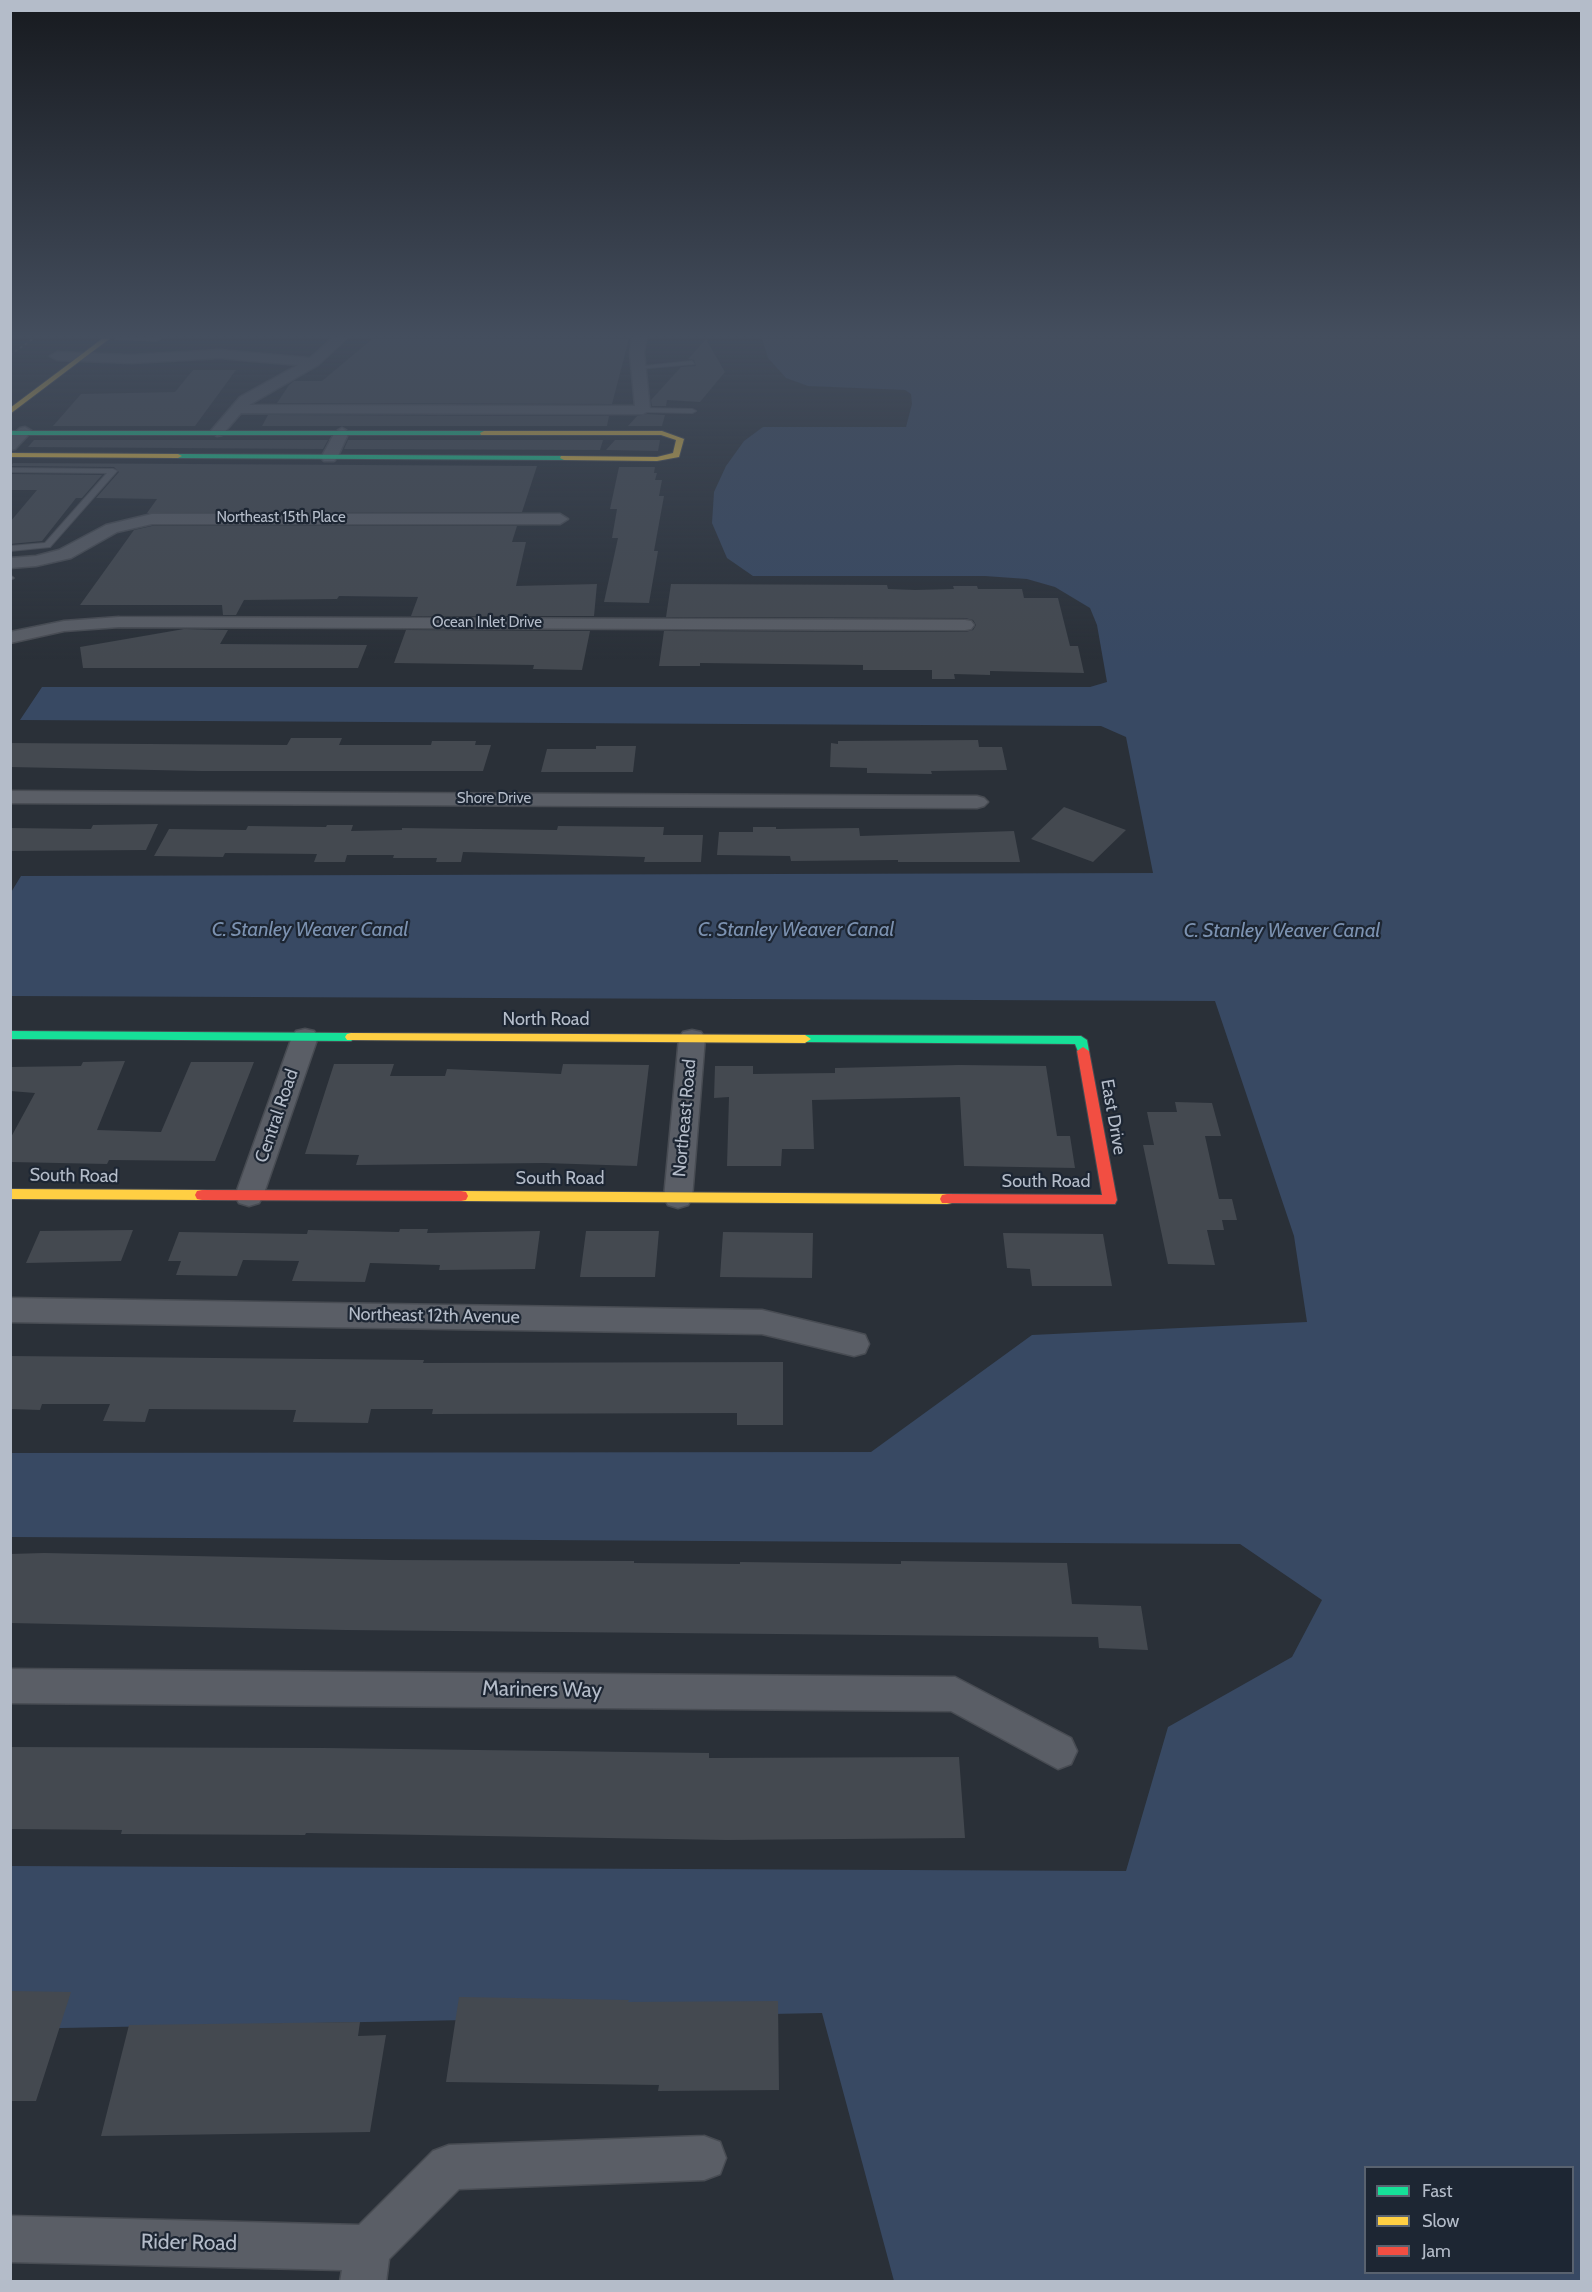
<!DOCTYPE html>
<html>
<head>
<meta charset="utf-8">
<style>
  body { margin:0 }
  #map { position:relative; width:1592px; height:2292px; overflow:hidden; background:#2a3038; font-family:Cabin,sans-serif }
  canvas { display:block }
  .frame { position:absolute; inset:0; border:12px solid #b4bcc9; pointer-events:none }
  .legend { position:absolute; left:1364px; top:2166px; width:210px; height:108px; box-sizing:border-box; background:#1d2633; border:2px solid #59626f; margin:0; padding:8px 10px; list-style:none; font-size:18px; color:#b4bcc9 }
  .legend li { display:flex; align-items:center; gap:12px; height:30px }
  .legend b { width:30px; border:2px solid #59626f }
</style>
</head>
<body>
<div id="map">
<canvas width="1592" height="2292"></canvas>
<div class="frame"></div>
<ul class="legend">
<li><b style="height:8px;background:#16e098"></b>Fast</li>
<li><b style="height:8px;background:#ffcf43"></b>Slow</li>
<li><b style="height:8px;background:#f24e42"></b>Jam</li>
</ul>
</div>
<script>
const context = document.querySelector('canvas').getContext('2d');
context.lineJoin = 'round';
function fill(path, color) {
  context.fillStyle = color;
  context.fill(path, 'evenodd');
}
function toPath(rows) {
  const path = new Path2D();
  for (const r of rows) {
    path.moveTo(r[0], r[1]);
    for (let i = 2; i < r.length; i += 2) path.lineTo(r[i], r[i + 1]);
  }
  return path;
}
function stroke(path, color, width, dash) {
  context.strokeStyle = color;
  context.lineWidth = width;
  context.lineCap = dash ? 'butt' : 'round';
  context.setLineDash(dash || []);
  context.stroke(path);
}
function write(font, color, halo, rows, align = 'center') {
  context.font = font + ' Cabin,sans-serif';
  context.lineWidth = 4.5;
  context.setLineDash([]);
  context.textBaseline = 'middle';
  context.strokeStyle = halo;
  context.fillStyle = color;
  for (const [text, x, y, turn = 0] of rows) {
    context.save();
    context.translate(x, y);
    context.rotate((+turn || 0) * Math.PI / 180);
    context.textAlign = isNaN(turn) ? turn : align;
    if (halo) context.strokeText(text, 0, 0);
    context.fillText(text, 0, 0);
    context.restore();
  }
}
const water = toPath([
  [762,339,1581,339,1581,2281,894,2281,822,2013,11,2029,11,1866,1126,1871,1168,1727,1292,1657,1322,1600,1240,1544,11,1537,11,1453,871,1452,1032,1335,1307,1322,1294,1236,1215,1001,11,996,10,894,21,876,1153,873,1126,737,1101,726,20,720,42,687,1090,687,1107,682,1097,625,1090,608,1055,587,1027,579,985,576,753,576,727,558,712,523,714,492,726,466,744,441,763,427,906,427,912,404,911,394,905,390,808,386,786,378,768,358],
  [1366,2168,1572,2168,1572,2272,1366,2272]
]);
const building = toPath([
  [372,339,629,339,612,404,277,403,289,385,294,381,322,381],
  [706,339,725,372,700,402,667,400,666,406,652,406,651,400,681,367,696,366,694,360,688,359],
  [193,370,236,370,195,426,53,426,81,394,175,392],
  [647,414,665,415,662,426,628,426,637,416],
  [268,415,609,416,607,426,262,426],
  [34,440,328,440,323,449,28,447],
  [348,440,603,440,600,450,344,449],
  [615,440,660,440,658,451,606,450],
  [13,463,537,466,522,512,147,513,157,499,96,498,119,472,114,467,11,466],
  [619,467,655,467,654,473,657,473,655,480,662,480,659,496,664,496,654,551,658,551,649,603,604,602,618,538,612,538,617,509,610,509],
  [10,474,102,475,82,498,76,498,42,541,10,544,10,522,37,490,10,490],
  [152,526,517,526,512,542,526,542,516,586,597,584,594,616,411,616,418,597,339,596,337,599,244,600,236,615,223,615,222,605,80,605,134,530],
  [671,584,887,585,888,589,915,590,954,589,953,586,977,586,978,589,1022,589,1024,598,1058,598,1070,646,1078,646,1084,673,990,671,990,675,954,674,955,679,932,679,932,670,863,670,863,665,700,663,700,666,659,666,664,631,965,632,973,630,976,625,973,620,965,618,666,617],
  [184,629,228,630,220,644,367,645,358,668,83,668,80,647],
  [406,630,590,631,582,670,533,669,534,665,394,663],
  [291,738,342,738,339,745,431,745,432,741,476,741,475,745,491,745,483,771,201,771,10,767,10,743,287,745],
  [978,740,979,747,1002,747,1007,770,931,771,932,774,867,773,867,768,830,767,831,743,838,744,838,741],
  [596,746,636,746,633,772,541,772,547,749,596,749],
  [1064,807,1126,830,1093,862,1031,839],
  [158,824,146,850,10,851,10,828,91,829,93,825],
  [327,825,353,825,351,831,402,830,402,828,557,830,558,826,664,827,663,835,703,835,701,862,644,862,645,857,463,852,461,862,436,862,437,858,393,858,394,855,347,855,345,862,314,862,317,854,225,853,223,857,154,856,169,829,246,830,248,826,326,827],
  [753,827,776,827,776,829,859,828,860,836,1014,831,1020,862,898,862,898,860,791,861,790,856,717,855,719,832,753,832],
  [125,1061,97,1130,161,1132,191,1062,254,1062,215,1161,109,1160,107,1164,10,1162,10,1139,35,1093,10,1091,10,1067,81,1066,83,1062],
  [334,1064,394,1064,390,1076,445,1076,447,1069,561,1074,563,1064,649,1065,637,1166,544,1163,356,1165,359,1155,305,1154],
  [959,1065,1046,1066,1057,1136,1070,1136,1075,1168,964,1166,960,1097,812,1100,814,1149,782,1149,781,1166,727,1166,729,1097,714,1098,715,1066,753,1066,753,1074,835,1073,835,1068],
  [1175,1102,1212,1103,1221,1136,1205,1136,1219,1199,1232,1199,1237,1220,1222,1220,1224,1230,1207,1230,1215,1265,1168,1264,1143,1145,1154,1145,1147,1112,1177,1112],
  [400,1229,428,1229,427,1233,540,1231,535,1269,439,1270,440,1265,370,1263,365,1282,292,1281,299,1261,243,1260,237,1276,176,1275,181,1261,168,1261,179,1232,307,1234,308,1230,399,1232],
  [133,1230,121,1261,26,1263,40,1231],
  [586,1231,659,1231,655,1277,580,1277],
  [723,1232,813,1233,812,1278,720,1277],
  [1003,1233,1103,1234,1112,1286,1032,1286,1030,1269,1007,1268],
  [10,1356,424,1360,423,1363,783,1362,783,1425,737,1425,737,1413,432,1414,433,1409,371,1409,368,1423,293,1422,296,1410,149,1409,145,1422,103,1421,110,1404,42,1404,40,1410,10,1409],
  [44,1553,390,1560,634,1561,634,1563,740,1564,740,1562,901,1564,901,1561,1067,1563,1072,1604,1141,1606,1148,1650,1099,1648,1098,1637,345,1630,10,1623,10,1554],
  [10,1747,325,1748,709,1753,709,1758,959,1757,965,1838,727,1840,306,1833,305,1835,121,1834,122,1830,10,1829],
  [10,1991,71,1992,36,2101,10,2101],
  [459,1997,629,2000,628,2002,778,2001,779,2090,658,2091,659,2085,446,2082],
  [360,2022,358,2036,386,2035,370,2132,101,2136,129,2025]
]);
const lane = toPath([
  [115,339,160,339,157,341,115,339],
  [692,361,694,364,638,369,635,367,692,361],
  [640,408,692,409,696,411,692,413,643,412,640,412,640,408],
  [10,468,113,469,117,471,50,547,10,551,10,546,45,543,107,473,10,472,10,468],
  [10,575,14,578,10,580,10,575]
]);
const street = toPath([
  [332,339,346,339,318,365,249,405,635,406,630,353,632,339,646,339,644,353,650,410,643,414,241,413,222,435,217,436,210,432,240,397,298,365,220,358,131,363,57,360,50,356,57,352,131,355,220,350,310,358,332,339],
  [25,427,32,431,15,449,10,450,10,437,20,428,25,427],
  [342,428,349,432,337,458,334,461,324,461,321,458,335,432,342,428],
  [152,514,560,514,568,519,560,524,152,524,117,532,71,558,36,566,10,568,10,558,36,556,59,550,106,525,152,514],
  [119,617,965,620,971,621,974,625,971,629,965,630,119,627,64,631,10,643,10,632,64,621,119,617],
  [10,791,977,796,984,798,988,802,984,806,977,808,10,803,10,791],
  [305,1029,314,1031,318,1037,263,1196,259,1203,249,1206,239,1203,235,1196,292,1037,296,1031,305,1029],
  [692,1030,701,1032,705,1038,692,1198,688,1205,678,1208,668,1205,664,1198,679,1038,683,1032,692,1030],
  [10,1298,762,1310,854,1332,865,1335,869,1344,865,1353,854,1356,762,1334,10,1322,10,1298],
  [10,1669,955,1677,1071,1738,1077,1751,1071,1764,1058,1769,951,1711,10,1703,10,1669],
  [704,2136,720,2142,726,2158,720,2174,704,2180,459,2189,389,2259,386,2282,340,2282,342,2270,10,2262,10,2216,359,2225,433,2151,449,2145,704,2136]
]);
const fast = toPath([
  [10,431,484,431,488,433,484,435,10,435,10,431],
  [178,454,564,456,568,458,564,460,175,458,174,456,178,454],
  [10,1031,351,1033,357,1037,351,1041,10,1039,10,1031],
  [805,1035,1081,1036,1087,1040,1089,1051,1083,1055,1079,1054,1075,1044,801,1042,799,1039,801,1036,805,1035]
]);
const slow = toPath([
  [102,339,109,339,10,414,10,408,102,339],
  [484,431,662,431,684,439,679,457,657,461,564,460,560,458,561,456,657,457,673,453,676,440,661,435,481,435,480,433,484,431],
  [10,453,178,454,182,456,178,458,10,457,10,453],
  [351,1033,805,1035,811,1039,805,1043,347,1040,345,1037,347,1034,351,1033],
  [10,1189,202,1190,207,1191,209,1195,207,1199,202,1200,10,1199,10,1189],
  [461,1191,947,1194,952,1195,954,1199,952,1203,947,1204,461,1201,456,1200,454,1196,456,1192,461,1191]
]);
const jam = toPath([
  [1083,1047,1089,1051,1117,1200,1115,1204,942,1203,940,1199,942,1195,947,1194,1102,1195,1077,1051,1083,1047],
  [202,1190,461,1191,466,1192,468,1196,466,1200,461,1201,202,1200,197,1199,195,1195,197,1191,202,1190]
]);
const rail = toPath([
  [10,355,33,339]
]);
const farStreetnames = [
  ["Northeast 15th Place",281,518],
  ["Ocean Inlet Drive",487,623],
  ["Shore Drive",494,799]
];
const streetNames = [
  ["North Road",546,1020],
  ["Central Road",277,1116,-71],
  ["East Drive",1113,1117,80],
  ["Northeast Road",685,1118,-85],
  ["South Road",74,1176,1],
  ["South Road",560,1179],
  ["South Road",1046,1182],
  ["Northeast 12th Avenue",434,1316,1]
];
const waterNames = [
  ["C. Stanley Weaver Canal",310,930],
  ["C. Stanley Weaver Canal",796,930],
  ["C. Stanley Weaver Canal",1282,931]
];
const nearStreetnames = [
  ["Mariners Way",542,1690,1],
  ["Rider Road",189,2243,1]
];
fill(water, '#384963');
fill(building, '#444950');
stroke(lane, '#484c53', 2);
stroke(street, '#484c53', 3);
stroke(fast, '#484c53', 2);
stroke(slow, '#484c53', 2);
stroke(jam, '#484c53', 2);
fill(lane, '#5a5e66');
fill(street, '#5a5e66');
fill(fast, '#16e098');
fill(slow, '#ffcf43');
fill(jam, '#f24e42');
stroke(rail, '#595d64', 2, [3, 3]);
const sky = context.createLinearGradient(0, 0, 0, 660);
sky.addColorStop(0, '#171a1f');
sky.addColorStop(0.51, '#444e5e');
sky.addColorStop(1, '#444e5e00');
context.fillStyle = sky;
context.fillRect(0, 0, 1592, 660);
write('15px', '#b4bcc9', '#1d2633', farStreetnames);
write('18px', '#b4bcc9', '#1d2633', streetNames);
write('italic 20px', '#7c92b1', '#1d2633', waterNames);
write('21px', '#b4bcc9', '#1d2633', nearStreetnames);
</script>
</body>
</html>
